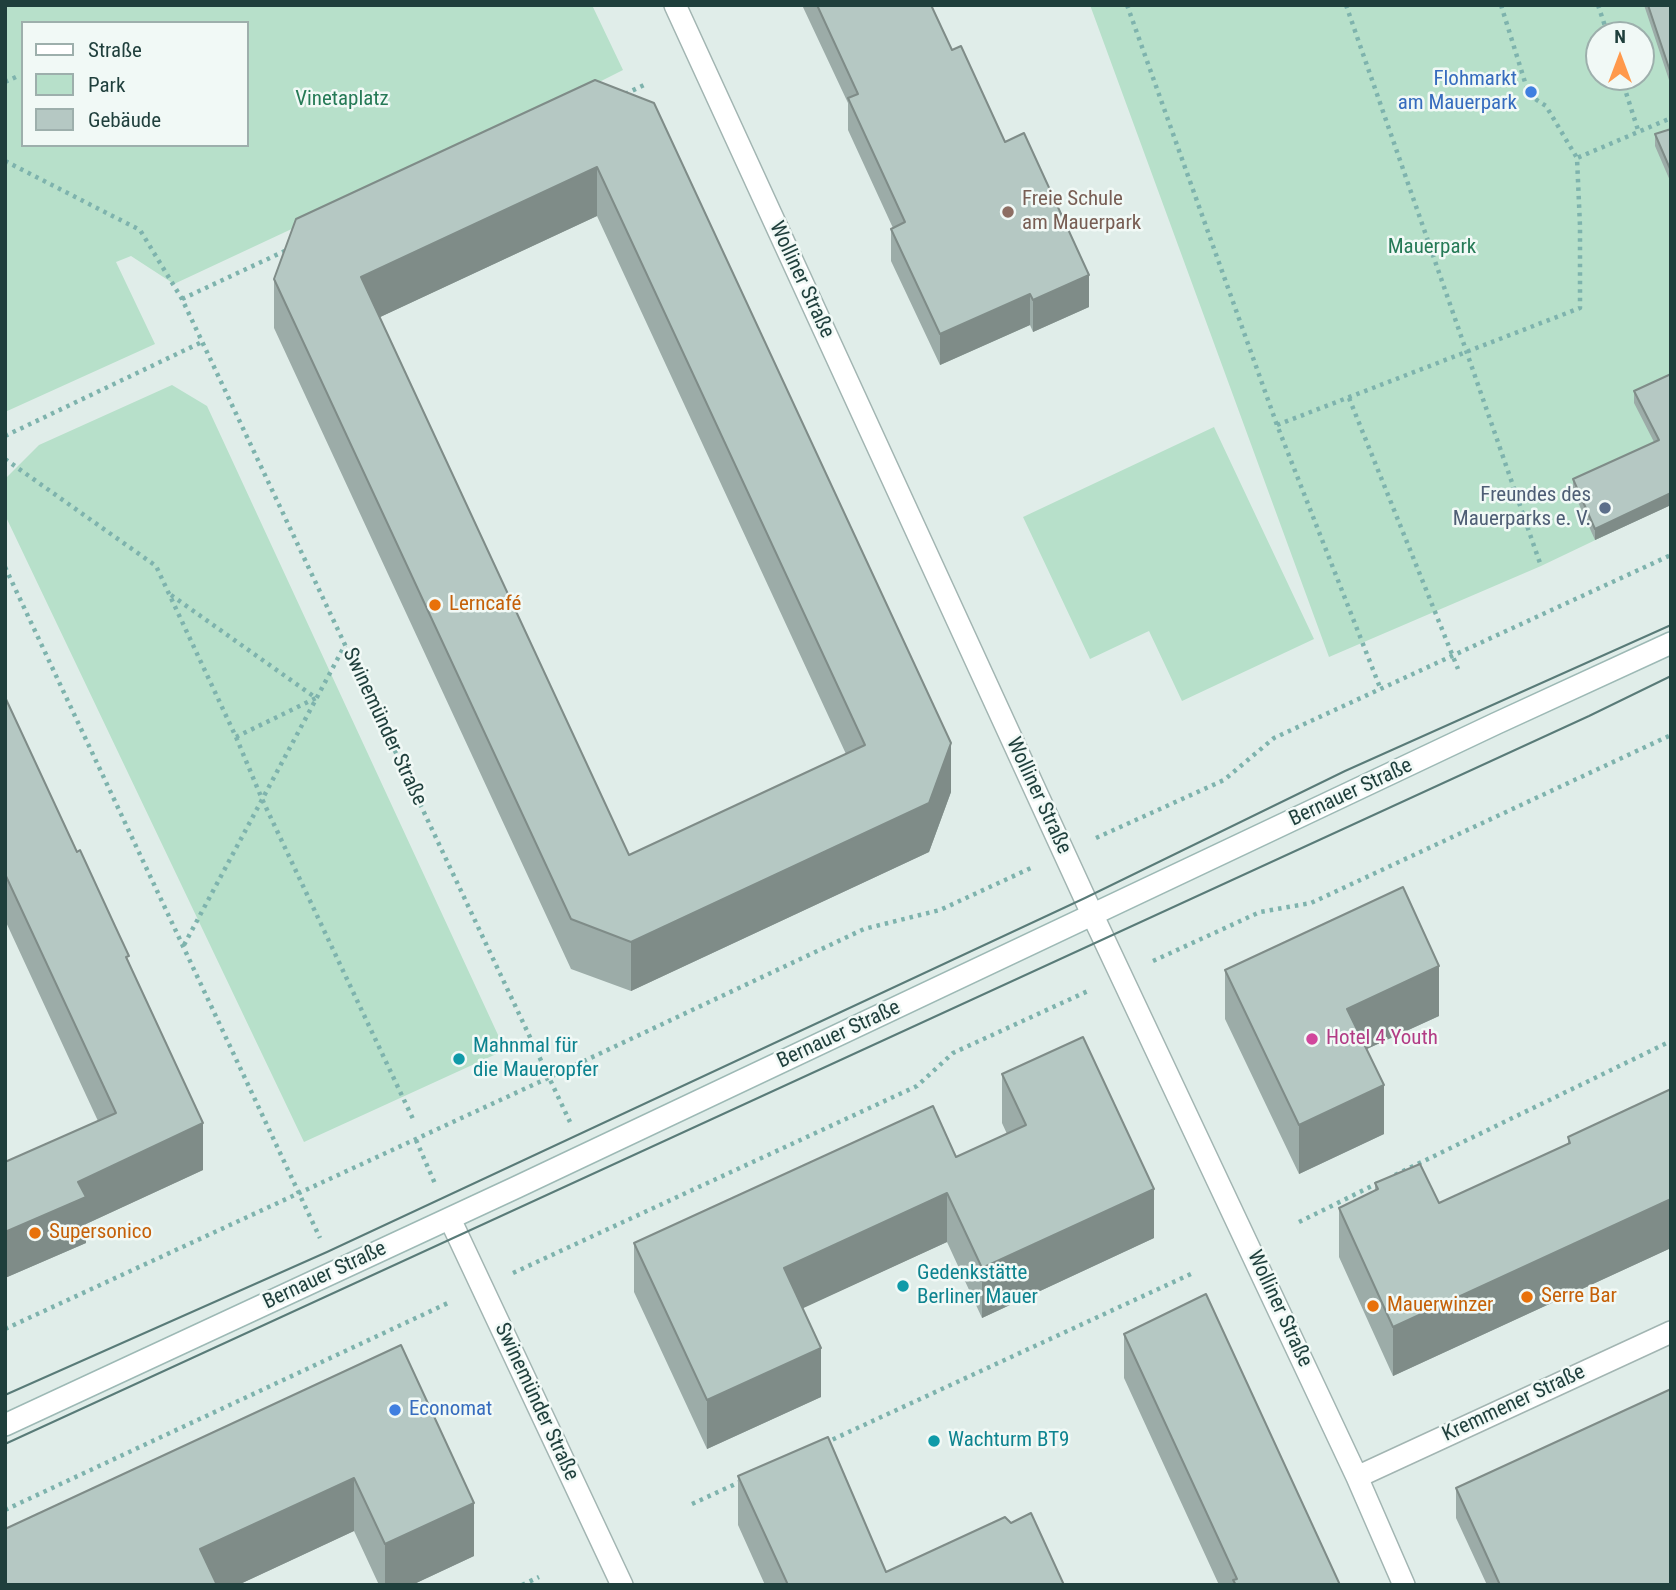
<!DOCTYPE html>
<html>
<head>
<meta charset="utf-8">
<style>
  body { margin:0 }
  #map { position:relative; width:1676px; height:1590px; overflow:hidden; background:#e0ede9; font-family:"Roboto Condensed",sans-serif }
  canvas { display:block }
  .frame { position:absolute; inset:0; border:7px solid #1f3f3c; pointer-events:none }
  .legend { position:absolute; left:21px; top:21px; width:228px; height:126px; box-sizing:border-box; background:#f1f9f6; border:2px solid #9dafac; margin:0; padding:9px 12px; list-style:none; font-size:21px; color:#1f3f3c }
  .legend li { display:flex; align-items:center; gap:14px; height:35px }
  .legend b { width:35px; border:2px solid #9dafac }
  .north { position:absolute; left:1585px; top:21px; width:70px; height:70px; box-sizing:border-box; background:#f1f9f6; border:2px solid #9dafac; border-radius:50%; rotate:0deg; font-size:19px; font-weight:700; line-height:28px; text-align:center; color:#1f3f3c }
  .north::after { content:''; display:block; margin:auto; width:24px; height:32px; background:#ff994c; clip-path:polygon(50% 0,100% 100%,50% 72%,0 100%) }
</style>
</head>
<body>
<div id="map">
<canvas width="1676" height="1590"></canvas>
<div class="frame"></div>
<ul class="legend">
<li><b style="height:9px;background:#fff"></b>Straße</li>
<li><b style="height:19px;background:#b7e0ca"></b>Park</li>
<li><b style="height:19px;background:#b5c8c3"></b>Gebäude</li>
</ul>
<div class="north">N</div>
</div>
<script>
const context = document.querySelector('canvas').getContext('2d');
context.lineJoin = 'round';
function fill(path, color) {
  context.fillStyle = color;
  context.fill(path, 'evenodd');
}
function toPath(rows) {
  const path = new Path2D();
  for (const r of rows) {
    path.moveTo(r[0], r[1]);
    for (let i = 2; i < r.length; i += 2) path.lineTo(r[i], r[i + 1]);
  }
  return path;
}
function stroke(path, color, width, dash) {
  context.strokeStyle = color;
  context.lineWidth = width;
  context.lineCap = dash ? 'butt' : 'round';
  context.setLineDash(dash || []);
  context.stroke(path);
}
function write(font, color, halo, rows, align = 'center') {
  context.font = font + ' "Roboto Condensed",sans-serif';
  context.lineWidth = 5;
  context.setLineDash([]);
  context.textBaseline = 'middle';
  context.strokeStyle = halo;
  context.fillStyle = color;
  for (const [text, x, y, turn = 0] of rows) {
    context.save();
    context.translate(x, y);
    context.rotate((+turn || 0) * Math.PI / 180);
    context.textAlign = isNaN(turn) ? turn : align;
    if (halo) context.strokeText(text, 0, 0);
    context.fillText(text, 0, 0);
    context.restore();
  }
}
const green = toPath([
  [5,5,592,5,623,70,514,125,174,284,131,256,116,262,155,344,5,412],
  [23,23,247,23,247,145,23,145],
  [1090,5,1671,5,1671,504,1541,566,1329,657],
  [1599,35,1641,35,1641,77,1599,77],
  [172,385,207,406,505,1050,304,1142,5,515,5,479,39,445],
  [1214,427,1314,639,1182,701,1149,631,1090,659,1023,517]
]);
const path = toPath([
  [1127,5,1277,425,1381,690],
  [1346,5,1541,566],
  [1501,5,1529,95,1546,106,1577,158],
  [1598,5,1608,35],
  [1621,77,1638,130],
  [5,82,16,77],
  [625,94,644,85],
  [5,161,140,230,182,299,570,1122],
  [182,299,289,249],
  [1349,398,1458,669],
  [1277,425,1580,308,1580,226,1577,158,1671,118],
  [5,436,202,342],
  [5,459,156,566,236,737,262,799,413,1119],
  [5,567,320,1238],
  [171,595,316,698,236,737],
  [1096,838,1224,780,1274,738,1671,555],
  [184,945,345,645],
  [1153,961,1260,912,1311,903,1671,735],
  [416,1140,436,1186],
  [1395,1175,1671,1041],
  [1299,1222,1380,1182],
  [513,1273,917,1086,953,1053,1088,991],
  [5,1329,548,1078,864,929,940,910,1031,868],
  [825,1443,1193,1273],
  [692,1504,744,1480],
  [5,1510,448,1303],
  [522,1585,539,1577]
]);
const street = toPath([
  [675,5,1093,916,1357,1477,1404,1585],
  [450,1219,622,1585],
  [1357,1477,1671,1332]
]);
const secondary = toPath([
  [5,1425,517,1187,1495,724,1671,643]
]);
const tram = toPath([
  [5,1395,327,1252,1085,898,1345,771,1671,625],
  [5,1444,1589,716,1671,676]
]);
const wall = toPath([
  [802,5,931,5,952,50,1005,142,1089,307,1033,332,1030,325,940,365,891,261,891,229,893,228,848,130,848,103],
  [1644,5,1671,5,1671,86],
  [595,80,951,792,929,852,631,991,571,969,274,328,274,279],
  [597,216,846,754,629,855,380,317],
  [1671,129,1671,183,1655,146,1655,134],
  [1671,374,1671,505,1595,540,1573,491,1573,479,1654,442,1634,403,1634,391],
  [5,697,129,962,203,1170,86,1224,86,1243,5,1278,5,1162,98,1121,5,920],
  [1225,970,1439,1016,1367,1049,1384,1134,1299,1174,1225,1019],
  [1002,1074,1154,1238,982,1318,947,1242,802,1308,821,1397,707,1449,634,1292,634,1243,956,1157,1007,1134,1002,1123],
  [1671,1089,1671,1248,1393,1376,1339,1257,1339,1208,1375,1190,1375,1183,1439,1203,1568,1144,1568,1137],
  [1124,1334,1340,1585,1219,1585,1124,1378],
  [401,1345,474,1556,412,1585,379,1585,354,1531,238,1585,5,1585],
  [738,1476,886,1572,1064,1585,765,1585,738,1525],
  [1456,1488,1671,1585,1487,1585,1456,1518]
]);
const shadedWall = toPath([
  [597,167,597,216,361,326,361,277],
  [1089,275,1089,307,1033,332,1033,300],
  [1030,294,1030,325,940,365,940,334],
  [1671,493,1671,505,1595,540,1595,529],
  [951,743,951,792,929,852,631,991,631,942],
  [1439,966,1439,1016,1347,1058,1347,1009],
  [1384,1085,1384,1134,1299,1174,1299,1125],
  [203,1123,203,1170,86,1224,86,1243,5,1278,5,1232,78,1182],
  [1154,1189,1154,1238,982,1318,982,1268],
  [947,1193,947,1242,784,1317,784,1268],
  [1671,1199,1671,1248,1393,1376,1393,1327],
  [821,1348,821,1397,707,1449,707,1400],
  [354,1478,354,1531,238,1585,200,1585,200,1549],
  [474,1503,474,1556,412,1585,385,1585,385,1544]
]);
const building = toPath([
  [817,5,931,5,952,50,961,46,1005,142,1024,133,1089,275,1033,300,1030,294,940,334,891,229,905,222,848,98,858,94,817,5],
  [1648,5,1671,5,1671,74,1648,5],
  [595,80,654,103,951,743,929,803,631,942,571,919,274,279,296,219,595,80],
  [597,167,865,745,629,855,361,277,597,167],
  [1671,129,1671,171,1655,134,1671,129],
  [1671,374,1671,493,1595,529,1573,479,1659,440,1634,391,1671,374],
  [5,697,77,852,80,850,115,926,129,956,126,957,203,1123,78,1182,86,1197,5,1232,5,1162,116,1113,5,874,5,697],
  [1403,887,1439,966,1347,1009,1384,1085,1299,1125,1225,970,1403,887],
  [1083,1037,1154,1189,982,1268,947,1193,784,1268,821,1348,707,1400,634,1243,933,1106,956,1157,1026,1125,1002,1074,1083,1037],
  [1671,1089,1671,1199,1393,1327,1339,1208,1378,1189,1375,1183,1420,1164,1439,1203,1570,1143,1568,1137,1671,1089],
  [1206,1294,1340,1585,1236,1585,1233,1580,1237,1579,1124,1334,1206,1294],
  [401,1345,474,1503,385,1544,354,1478,200,1549,217,1585,5,1585,5,1529,401,1345],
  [1671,1389,1671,1585,1500,1585,1456,1488,1671,1389],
  [828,1437,886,1572,1005,1517,1011,1523,1031,1513,1064,1585,788,1585,738,1476,828,1437]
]);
const markers = [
  [1531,92,7,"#3f7fe0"],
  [1008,212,7,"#8d6e63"],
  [1605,508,7,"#5c6f8a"],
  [435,605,7,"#e8710a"],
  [1312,1039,7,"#d1479c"],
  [459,1059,7,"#0f9aa8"],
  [35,1233,7,"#e8710a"],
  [903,1286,7,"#0f9aa8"],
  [1527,1297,7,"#e8710a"],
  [1373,1306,7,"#e8710a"],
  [395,1410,7,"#3f7fe0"],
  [934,1441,7,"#0f9aa8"]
];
const shopNames = [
  ["Flohmarkt",1517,80],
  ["am Mauerpark",1517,104],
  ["Economat",409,1410,"left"]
];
const parkNames = [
  ["Vinetaplatz",342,100],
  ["Mauerpark",1432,248]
];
const educationNames = [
  ["Freie Schule",1022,200],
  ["am Mauerpark",1022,224]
];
const streetNames = [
  ["Wolliner Straße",801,280,65],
  ["Swinemünder Straße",384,727,65],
  ["Bernauer Straße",1351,793,-25],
  ["Wolliner Straße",1038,796,65],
  ["Bernauer Straße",839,1035,-25],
  ["Bernauer Straße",325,1276,-25],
  ["Wolliner Straße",1279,1309,65],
  ["Swinemünder Straße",536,1402,65],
  ["Kremmener Straße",1514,1404,-25]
];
const serviceNames = [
  ["Freundes des",1591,496],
  ["Mauerparks e. V.",1591,520]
];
const foodNames = [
  ["Lerncafé",449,605],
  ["Supersonico",49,1233],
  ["Serre Bar",1541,1297],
  ["Mauerwinzer",1387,1306]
];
const hotelNames = [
  ["Hotel 4 Youth",1326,1039]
];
const cultureNames = [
  ["Mahnmal für",473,1047],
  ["die Maueropfer",473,1071],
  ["Gedenkstätte",917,1274],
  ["Berliner Mauer",917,1298],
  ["Wachturm BT9",948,1441]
];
fill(green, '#b7e0ca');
stroke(street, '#a2b5b2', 24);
stroke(secondary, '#9db9b5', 24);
stroke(path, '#7eb3ad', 4.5, [3.5, 5]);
stroke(street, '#fff', 21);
stroke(secondary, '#fff', 21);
stroke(tram, '#597b78', 2);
fill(wall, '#9caca8');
fill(shadedWall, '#7f8c88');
fill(building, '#b5c8c3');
stroke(building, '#7f8c88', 2);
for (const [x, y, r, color] of markers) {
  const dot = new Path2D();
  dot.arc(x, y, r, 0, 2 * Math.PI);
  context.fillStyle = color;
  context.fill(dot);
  stroke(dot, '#f1f9f6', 2.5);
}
write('21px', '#366cbe', '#f1f9f6', shopNames, 'right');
write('21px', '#257a56', '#f1f9f6', parkNames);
write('21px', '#785e54', '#f1f9f6', educationNames, 'left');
write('21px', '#1f3f3c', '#f1f9f6', streetNames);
write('21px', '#4e5e75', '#f1f9f6', serviceNames, 'right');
write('21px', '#c56008', '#f1f9f6', foodNames, 'left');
write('21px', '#b23c85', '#f1f9f6', hotelNames, 'left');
write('21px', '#0d838f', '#f1f9f6', cultureNames, 'left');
</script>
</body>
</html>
